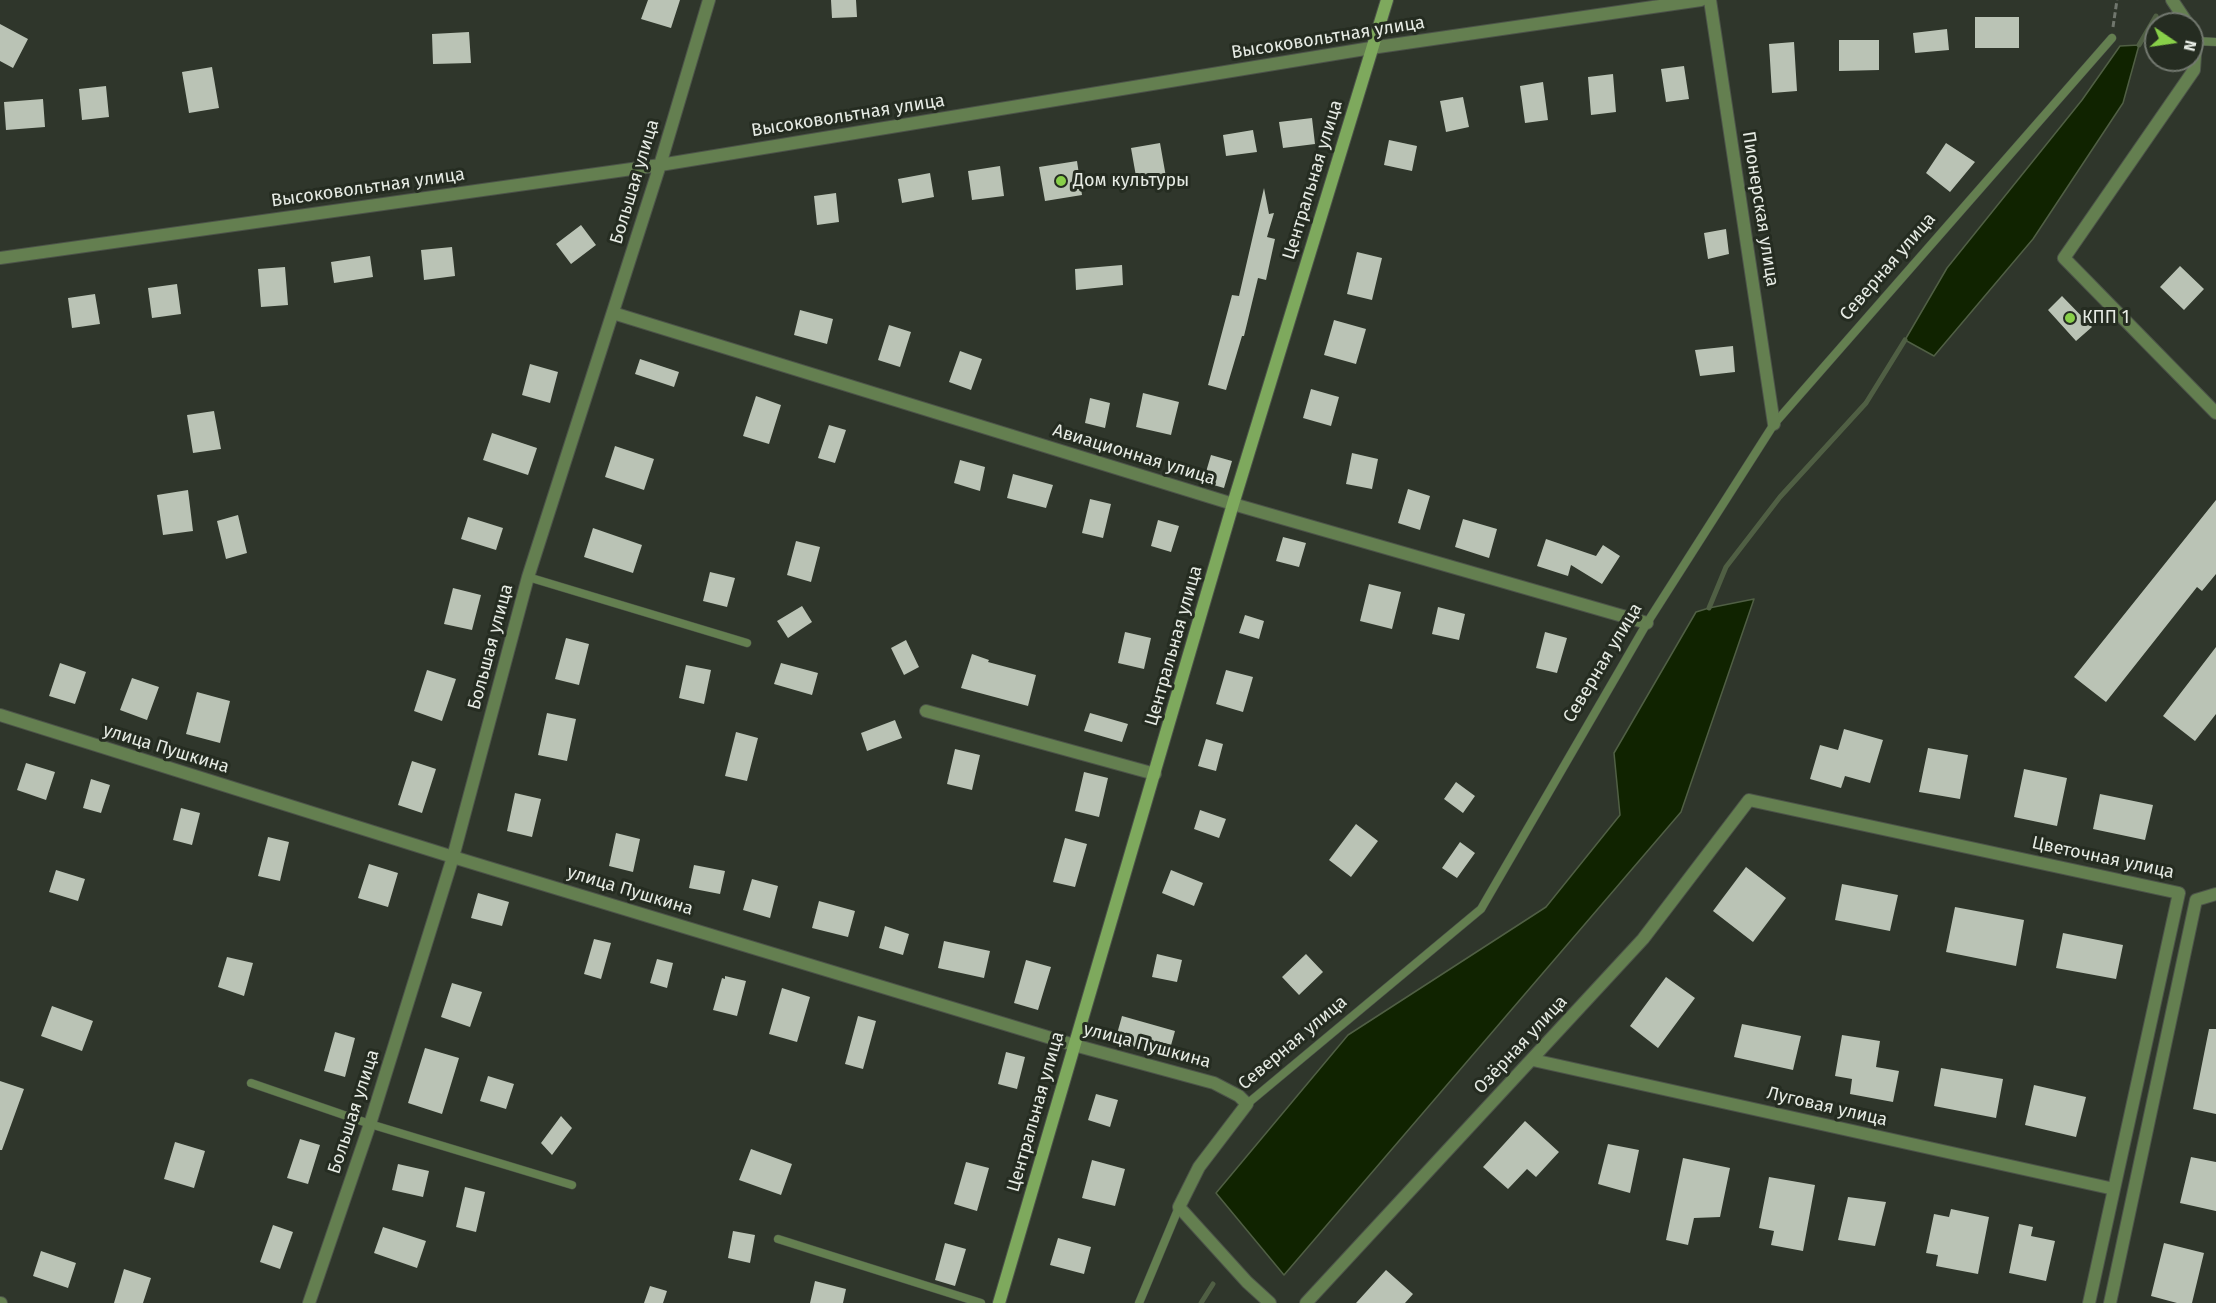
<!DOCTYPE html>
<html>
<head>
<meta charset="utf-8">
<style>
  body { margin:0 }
  #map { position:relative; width:2216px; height:1303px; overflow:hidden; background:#2f362b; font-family:"Fira Sans",sans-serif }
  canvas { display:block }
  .north { position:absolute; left:2144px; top:12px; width:60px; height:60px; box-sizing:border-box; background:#252c21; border:2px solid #72786f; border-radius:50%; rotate:103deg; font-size:16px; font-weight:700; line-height:24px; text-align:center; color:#e6ebe4 }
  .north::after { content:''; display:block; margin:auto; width:21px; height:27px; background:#88cf49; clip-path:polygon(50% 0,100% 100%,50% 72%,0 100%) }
</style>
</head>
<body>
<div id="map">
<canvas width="2216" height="1303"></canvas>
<div class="north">N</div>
</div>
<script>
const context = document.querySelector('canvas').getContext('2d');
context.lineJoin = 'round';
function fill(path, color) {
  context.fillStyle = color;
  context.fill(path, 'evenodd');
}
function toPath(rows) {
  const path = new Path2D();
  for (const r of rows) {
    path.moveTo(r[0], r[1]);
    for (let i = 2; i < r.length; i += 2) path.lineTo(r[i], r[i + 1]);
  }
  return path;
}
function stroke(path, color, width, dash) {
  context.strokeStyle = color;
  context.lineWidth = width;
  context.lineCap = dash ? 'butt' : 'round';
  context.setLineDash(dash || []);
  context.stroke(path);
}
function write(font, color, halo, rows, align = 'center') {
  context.font = font + ' "Fira Sans",sans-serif';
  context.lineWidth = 6;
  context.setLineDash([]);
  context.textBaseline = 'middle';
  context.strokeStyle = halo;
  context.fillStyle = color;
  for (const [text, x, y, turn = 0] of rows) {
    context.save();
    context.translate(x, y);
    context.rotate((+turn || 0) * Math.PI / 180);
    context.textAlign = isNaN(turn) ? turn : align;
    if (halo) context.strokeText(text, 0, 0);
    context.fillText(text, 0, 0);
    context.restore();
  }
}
const water = toPath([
  [2139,45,2123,103,2033,239,1934,356,1905,340,1947,268,2082,100,2120,46,2139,45],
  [1754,599,1681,812,1284,1275,1216,1193,1348,1035,1546,907,1620,815,1614,753,1696,612,1709,608,1754,599]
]);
const stream = toPath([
  [2139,45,2156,16],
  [1709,608,1726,567,1780,497,1866,403,1905,340],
  [1201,1303,1213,1284]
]);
const building = toPath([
  [648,0,680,0,671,28,641,19],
  [831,0,856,0,857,17,832,18],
  [1975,17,2019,17,2019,48,1975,48],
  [0,24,28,39,13,68,0,61],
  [1947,29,1949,50,1915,53,1913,33],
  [469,32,471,63,433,64,432,34],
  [1839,40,1879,40,1879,70,1839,71],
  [1794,42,1797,91,1772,93,1769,44],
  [1684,66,1689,99,1666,102,1661,69],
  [212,67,219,108,189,113,182,72],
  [1613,74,1616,112,1591,115,1588,77],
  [1543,82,1548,120,1525,123,1520,86],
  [106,86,109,117,82,120,79,89],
  [1463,97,1469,127,1446,132,1440,101],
  [43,99,45,127,6,130,4,102],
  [1312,118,1315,144,1283,148,1279,122],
  [1253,130,1257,152,1226,156,1223,135],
  [1389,140,1417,146,1412,171,1384,165],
  [1160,143,1166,177,1137,182,1131,148],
  [1946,143,1975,162,1950,192,1926,173],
  [1077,161,1082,195,1045,201,1039,167],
  [1000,166,1004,196,972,200,968,171],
  [930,173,934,197,902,203,898,179],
  [1264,188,1269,214,1274,213,1267,237,1275,239,1266,280,1258,278,1244,336,1242,336,1226,390,1208,385,1232,295,1239,296],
  [836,193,839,222,817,225,814,196],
  [581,225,596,245,571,264,556,244],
  [1726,229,1729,254,1708,259,1704,233],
  [452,247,455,276,424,280,421,250],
  [1357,252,1382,258,1372,300,1347,294],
  [370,256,373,277,334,283,331,262],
  [1122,265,1123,285,1076,290,1075,269],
  [2180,266,2204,289,2184,310,2160,287],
  [285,267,288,305,261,307,258,269],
  [177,284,181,314,152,318,148,288],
  [95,294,100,324,72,328,68,298],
  [2062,296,2092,327,2076,341,2048,310],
  [800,310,833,319,827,344,794,335],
  [1334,320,1366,329,1356,364,1324,355],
  [889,325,911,332,900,367,878,360],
  [1733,346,1735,372,1700,376,1695,350],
  [960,351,982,359,971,390,949,382],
  [640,359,679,372,674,387,635,374],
  [530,364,558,372,550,403,522,395],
  [1311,389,1339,397,1331,426,1303,418],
  [1143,393,1179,402,1171,435,1136,427],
  [756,396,781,405,769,444,743,436],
  [1090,398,1110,403,1105,428,1085,423],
  [214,411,221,449,193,453,187,415],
  [829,425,846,430,835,463,818,458],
  [492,433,537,448,528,475,483,460],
  [615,446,654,459,644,490,605,477],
  [1352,453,1378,459,1372,489,1346,484],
  [1211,455,1232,461,1224,488,1203,482],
  [960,460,985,467,980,491,954,483],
  [1013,474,1053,485,1046,508,1007,498],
  [1408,489,1430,496,1420,530,1398,523],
  [188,490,193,531,163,535,157,495],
  [1090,499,1111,504,1103,538,1082,533],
  [2216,500,2216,574,2202,591,2197,587,2106,702,2074,677],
  [238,515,247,553,226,559,217,521],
  [468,517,503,528,496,550,461,539],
  [1463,519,1497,529,1489,558,1455,547],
  [1158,520,1179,526,1171,552,1151,546],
  [593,528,642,545,633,573,584,557],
  [1283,537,1306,543,1299,567,1276,561],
  [1546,539,1596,556,1603,545,1620,556,1602,584,1571,565,1568,576,1537,566],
  [796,541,820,547,811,582,787,575],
  [710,572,735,578,727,607,703,601],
  [1369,584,1401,592,1392,629,1360,621],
  [453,588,481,595,472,630,444,624],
  [802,606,812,622,788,638,777,621],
  [1438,607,1465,614,1459,640,1432,634],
  [1245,615,1264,621,1259,639,1239,633],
  [1125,632,1151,638,1144,669,1118,663],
  [1545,632,1567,638,1557,673,1536,668],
  [566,638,589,644,579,685,555,679],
  [906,640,919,667,904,675,891,648],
  [2216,647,2216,714,2195,741,2163,716],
  [972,654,989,660,988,662,1036,675,1028,706,961,688],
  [60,663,86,672,75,704,49,696],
  [781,663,818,673,812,695,774,684],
  [686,665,711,670,704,704,679,698],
  [427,670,456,679,442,721,414,711],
  [1226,670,1253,677,1243,712,1216,704],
  [132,678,159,687,147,720,120,710],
  [197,692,230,701,220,743,186,734],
  [547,713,576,719,567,761,538,755],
  [1090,713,1128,724,1122,742,1084,731],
  [895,720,902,738,867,751,861,733],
  [1844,729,1883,740,1870,783,1845,776,1841,788,1810,779,1820,745,1838,750],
  [736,732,758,738,747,781,725,776],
  [1206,739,1223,744,1216,771,1198,766],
  [1928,748,1968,755,1960,799,1919,792],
  [955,749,980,755,972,790,947,784],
  [412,761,436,769,422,813,398,805],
  [26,763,55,772,46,800,17,790],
  [2024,769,2067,778,2057,826,2014,817],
  [1084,772,1108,778,1099,817,1075,811],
  [91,779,110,785,101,813,83,808],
  [1456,782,1475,796,1463,813,1444,799],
  [515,793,541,799,532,837,507,831],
  [2100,794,2153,805,2145,840,2093,829],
  [181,808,200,813,192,845,173,840],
  [1200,810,1226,819,1219,838,1194,829],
  [1356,824,1378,841,1351,877,1329,860],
  [616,833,640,839,633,872,609,866],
  [268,837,289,842,280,881,258,876],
  [1065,838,1087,844,1075,887,1053,882],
  [1460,842,1475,853,1457,878,1442,868],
  [369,864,398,873,388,907,358,898],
  [694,865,725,871,720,894,689,888],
  [1746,867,1786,898,1753,942,1713,911],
  [56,870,85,879,78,901,49,892],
  [1171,870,1203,883,1194,906,1162,893],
  [752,879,778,886,770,918,743,910],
  [1842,884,1898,895,1890,931,1835,920],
  [478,893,509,902,502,926,471,918],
  [819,901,855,911,848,937,812,928],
  [1955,907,2024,920,2016,966,1946,952],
  [885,926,909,934,903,955,879,948],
  [2063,933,2123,945,2116,979,2056,968],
  [594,939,611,943,601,979,584,974],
  [944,941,990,951,984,978,938,968],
  [1157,954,1182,960,1177,982,1152,977],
  [1306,954,1323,972,1299,995,1282,977],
  [227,957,253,963,244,996,218,987],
  [657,959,673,963,667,988,650,983],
  [1026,960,1051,967,1038,1010,1014,1003],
  [725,976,746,981,737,1016,713,1010,722,978,725,979],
  [1666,977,1695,998,1658,1048,1630,1026],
  [452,983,482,992,470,1027,441,1017],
  [782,988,810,997,797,1042,769,1034],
  [52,1006,93,1021,82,1051,41,1036],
  [858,1016,876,1021,863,1069,845,1064],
  [1122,1016,1175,1031,1168,1056,1115,1041],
  [1742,1024,1801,1036,1793,1070,1734,1057],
  [2209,1029,2216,1029,2216,1114,2193,1109],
  [335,1032,355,1038,345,1077,324,1071],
  [1842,1035,1880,1041,1876,1067,1899,1071,1893,1102,1850,1094,1852,1079,1835,1076],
  [425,1048,459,1058,442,1114,408,1103],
  [1006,1052,1025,1057,1017,1089,998,1084],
  [1941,1068,2003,1079,1996,1118,1934,1106],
  [488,1076,514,1084,506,1109,480,1101],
  [0,1081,24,1089,2,1150,0,1150],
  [2034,1085,2086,1097,2076,1137,2025,1125],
  [1096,1094,1118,1100,1110,1127,1088,1120],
  [561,1116,572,1128,552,1155,541,1143],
  [1525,1121,1559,1152,1536,1177,1527,1169,1508,1189,1483,1167],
  [300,1139,320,1145,308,1184,287,1178],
  [175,1142,205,1151,194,1188,164,1179],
  [1608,1144,1639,1150,1630,1193,1598,1184],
  [751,1149,792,1164,781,1195,739,1180],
  [2191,1157,2216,1162,2216,1211,2180,1203],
  [1683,1158,1730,1168,1720,1217,1694,1218,1688,1245,1666,1240],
  [1092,1160,1125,1169,1115,1206,1082,1198],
  [966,1162,989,1168,977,1211,954,1204],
  [398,1164,429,1171,423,1197,392,1190],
  [1769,1177,1815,1185,1803,1251,1771,1245,1774,1231,1759,1228],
  [465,1187,485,1192,476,1232,456,1227],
  [1848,1197,1886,1202,1875,1246,1838,1240],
  [1951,1209,1989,1217,1978,1274,1936,1266,1938,1255,1926,1253,1934,1214,1949,1217],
  [2019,1224,2033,1227,2031,1236,2055,1241,2046,1281,2009,1273],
  [273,1225,293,1232,280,1269,260,1262],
  [383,1227,426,1241,417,1268,374,1253],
  [733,1231,755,1235,750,1263,728,1258],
  [1058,1238,1091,1247,1084,1274,1050,1265],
  [945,1243,966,1249,955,1286,935,1280],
  [2164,1243,2204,1253,2192,1303,2177,1303,2151,1296],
  [41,1251,76,1263,68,1288,33,1276],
  [124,1269,151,1278,143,1303,114,1303],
  [1386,1270,1413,1294,1405,1303,1356,1303],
  [815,1281,846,1289,843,1303,810,1303],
  [650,1286,667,1291,663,1303,644,1303]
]);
const path = toPath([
  [2113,27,2117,0]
]);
const lane = toPath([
  [2196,41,2216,42],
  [528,577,747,643],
  [251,1083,370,1124,572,1185],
  [1247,1104,1481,909,1647,623,1774,424,2112,38],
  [778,1239,981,1303],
  [1139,1303,1179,1207]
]);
const street = toPath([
  [1710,0,1774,424],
  [2172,0,2188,24],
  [2192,32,2196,41,2194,70,2064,258,2216,413],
  [0,258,660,165,1371,48,1701,0],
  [613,313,1233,504,1647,623],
  [926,711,1155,774],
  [0,715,453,857,1074,1045,1214,1083,1239,1096,1247,1104,1199,1167,1179,1207,1247,1282,1270,1303],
  [1533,1060,2114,1189],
  [0,1303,1,1303],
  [309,1303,370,1124,453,857,528,577,660,165,709,0],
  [1306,1303,1643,939,1749,800,2179,893,2089,1303],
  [2110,1303,2196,900,2216,894]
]);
const secondary = toPath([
  [999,1303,1233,504,1387,0]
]);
const markers = [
  [1061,181,6,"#88cf49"],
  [2070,318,6,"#88cf49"]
];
const streetNames = [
  ["Высоковольтная улица",1328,38,-9],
  ["Высоковольтная улица",848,116,-9],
  ["Центральная улица",1313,180,-73],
  ["Большая улица",635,182,-73],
  ["Высоковольтная улица",368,188,-8],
  ["Пионерская улица",1760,209,81],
  ["Северная улица",1888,267,-49],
  ["Авиационная улица",1134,455,17],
  ["Центральная улица",1174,646,-74],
  ["Большая улица",491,647,-75],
  ["Северная улица",1603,663,-59],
  ["улица Пушкина",166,749,17],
  ["Цветочная улица",2103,858,12],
  ["улица Пушкина",630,891,17],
  ["Северная улица",1293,1043,-40],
  ["Озёрная улица",1521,1045,-47],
  ["улица Пушкина",1147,1046,15],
  ["Луговая улица",1827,1107,13],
  ["Большая улица",354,1112,-72],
  ["Центральная улица",1036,1112,-74]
];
const poiNames = [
  ["Дом культуры",1073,181],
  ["КПП 1",2082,318]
];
fill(water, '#102300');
stroke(water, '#505f44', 1.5);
stroke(stream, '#505f44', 5);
fill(building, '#bac3b5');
stroke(lane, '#4c5349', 9);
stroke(street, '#4c5349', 14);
stroke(secondary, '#4c5349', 14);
stroke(path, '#70766d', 3, [6, 3]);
stroke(lane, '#647f50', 8);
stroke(street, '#647f50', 12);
stroke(secondary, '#7ea95d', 12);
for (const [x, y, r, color] of markers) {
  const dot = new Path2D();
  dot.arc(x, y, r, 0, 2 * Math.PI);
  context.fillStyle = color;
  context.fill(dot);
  stroke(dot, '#252c21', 2);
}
write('18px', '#e6ebe4', '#252c21', streetNames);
write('18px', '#e6ebe4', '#252c21', poiNames, 'left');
</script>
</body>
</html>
